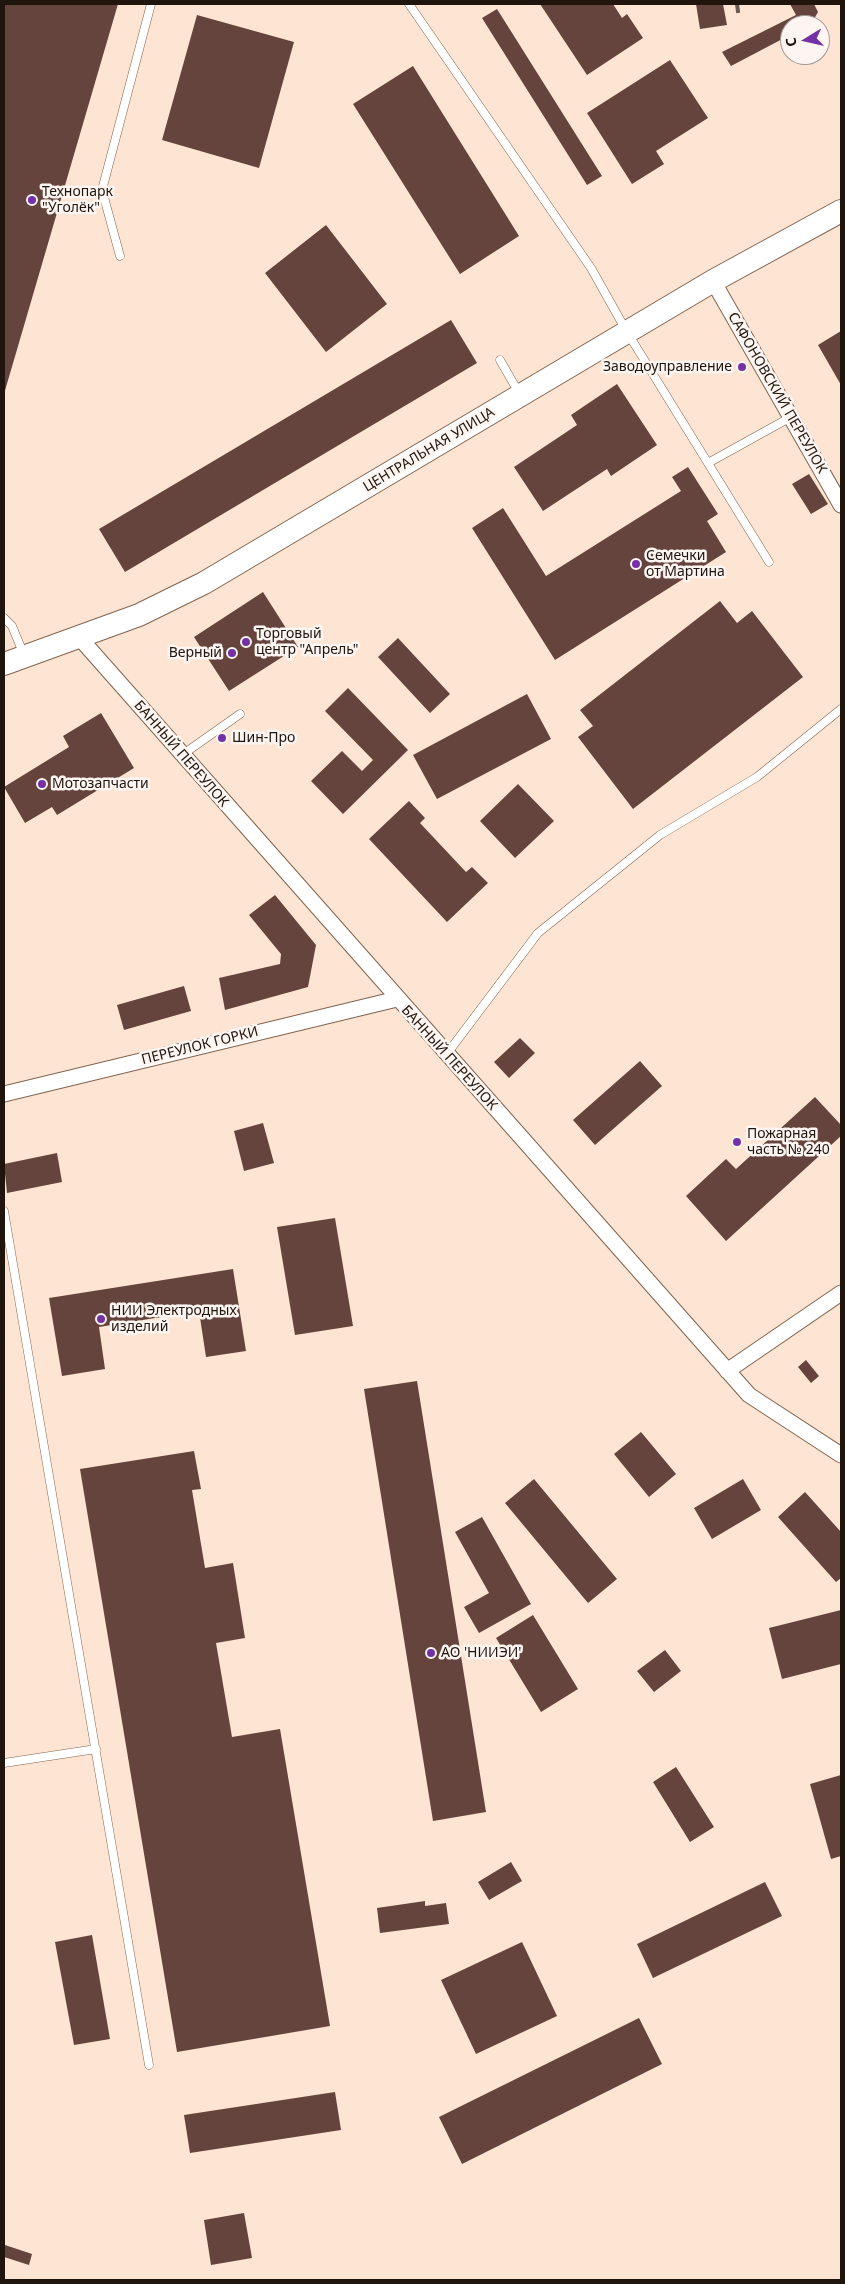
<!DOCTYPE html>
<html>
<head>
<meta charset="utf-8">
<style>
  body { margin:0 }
  #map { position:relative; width:845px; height:2284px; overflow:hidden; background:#fee4d2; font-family:"Noto Sans",sans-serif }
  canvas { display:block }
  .frame { position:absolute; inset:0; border:5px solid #20150d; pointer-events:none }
  .north { position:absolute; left:780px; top:15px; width:50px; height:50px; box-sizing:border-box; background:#fcf5f1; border:1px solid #a49b96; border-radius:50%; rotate:261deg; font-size:14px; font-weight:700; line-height:20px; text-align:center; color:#20150d }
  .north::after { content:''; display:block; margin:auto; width:18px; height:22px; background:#7431a6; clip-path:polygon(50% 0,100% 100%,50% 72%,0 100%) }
</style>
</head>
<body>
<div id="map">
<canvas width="845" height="2284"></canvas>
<div class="frame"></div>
<div class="north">С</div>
</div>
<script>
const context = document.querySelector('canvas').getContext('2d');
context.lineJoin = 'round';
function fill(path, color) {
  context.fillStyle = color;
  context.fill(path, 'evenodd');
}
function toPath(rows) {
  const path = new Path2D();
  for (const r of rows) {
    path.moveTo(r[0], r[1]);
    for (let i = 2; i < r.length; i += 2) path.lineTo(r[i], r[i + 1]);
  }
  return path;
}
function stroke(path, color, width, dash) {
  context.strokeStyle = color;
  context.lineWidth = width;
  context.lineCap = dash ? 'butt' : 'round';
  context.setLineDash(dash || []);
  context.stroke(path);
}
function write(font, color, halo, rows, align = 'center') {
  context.font = font + ' "Noto Sans",sans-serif';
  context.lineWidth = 5;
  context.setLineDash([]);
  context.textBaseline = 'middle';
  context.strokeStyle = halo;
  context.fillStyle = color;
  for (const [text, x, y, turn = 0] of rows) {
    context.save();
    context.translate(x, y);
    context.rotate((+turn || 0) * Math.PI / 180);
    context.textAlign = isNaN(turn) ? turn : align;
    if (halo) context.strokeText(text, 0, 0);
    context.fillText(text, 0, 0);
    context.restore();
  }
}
const building = toPath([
  [4,4,118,4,4,394],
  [540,4,613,4,622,18,627,14,643,38,587,75],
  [696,4,723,4,727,25,700,29],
  [790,4,814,4,818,12,811,24,790,25,790,35,731,66,722,52,796,15],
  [497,9,602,176,587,185,482,18],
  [197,15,294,42,259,168,162,140],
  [670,60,708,118,656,151,664,164,632,184,587,113],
  [413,66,519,236,460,274,353,104],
  [326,225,387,304,326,352,265,273],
  [451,320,477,363,125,572,99,529],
  [841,331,841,385,818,345],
  [617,384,657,445,611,476,607,469,543,511,514,467,577,425,571,415],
  [688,467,718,514,707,521,726,552,555,660,472,528,503,508,546,576,681,491,672,477],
  [809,474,828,504,811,514,792,484],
  [263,592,298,647,229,691,194,637],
  [720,601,737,623,752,611,803,677,633,809,578,737,593,726,580,710],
  [398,638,450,694,430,713,378,657],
  [348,688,408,750,343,814,311,781,342,751,362,771,373,760,325,711],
  [527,694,551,739,437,799,413,755],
  [101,713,134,768,57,815,52,807,25,823,4,787,69,747,63,736],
  [518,784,554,821,515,858,480,821],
  [409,801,425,818,420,823,466,872,472,867,488,883,447,922,369,839],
  [275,895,316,945,308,987,225,1010,219,978,280,964,281,954,249,915],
  [184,986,191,1011,124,1030,117,1005],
  [520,1038,535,1053,509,1078,494,1062],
  [640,1061,662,1086,595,1145,573,1120],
  [815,1097,841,1125,841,1136,726,1241,686,1196,726,1159,736,1169],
  [263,1123,274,1163,244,1171,234,1131],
  [57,1153,62,1182,7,1193,4,1164],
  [335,1218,353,1326,295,1335,277,1227],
  [233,1269,246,1351,206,1357,199,1311,99,1327,105,1369,62,1376,49,1298],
  [806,1360,819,1376,811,1383,798,1367],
  [417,1381,486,1812,433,1821,364,1389],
  [641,1432,676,1474,649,1497,614,1454],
  [194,1451,201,1489,192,1490,205,1568,233,1563,245,1638,216,1643,232,1737,280,1729,330,2026,177,2052,80,1469],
  [534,1479,617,1579,588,1603,505,1503],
  [743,1479,761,1510,712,1539,694,1508],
  [805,1492,841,1532,841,1578,836,1582,778,1517],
  [482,1517,531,1604,479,1633,464,1607,489,1593,455,1532],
  [841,1610,841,1664,782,1679,769,1628],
  [533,1615,578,1689,541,1712,496,1638],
  [665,1650,681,1671,654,1692,637,1671],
  [676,1767,714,1827,690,1842,653,1782],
  [841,1775,841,1856,831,1859,810,1784],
  [511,1862,522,1881,489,1900,478,1882],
  [765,1882,782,1916,653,1978,637,1944],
  [425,1901,425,1906,446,1903,449,1924,380,1933,377,1908],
  [92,1935,110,2039,74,2045,55,1942],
  [522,1942,557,2016,476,2054,441,1980],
  [639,2018,662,2064,462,2164,439,2117],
  [335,2092,341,2130,190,2153,184,2115],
  [244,2213,252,2258,211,2265,204,2220],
  [5,2245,32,2254,29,2265,4,2257]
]);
const service = toPath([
  [409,4,591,268,627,332,769,562],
  [120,256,102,190,151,4],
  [500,360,519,393],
  [708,463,791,417],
  [4,618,12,626,24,655],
  [182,755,240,714],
  [446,1055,538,933,660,835,757,777,841,709],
  [4,1211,149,2065],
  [4,1763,96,1749]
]);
const minor = toPath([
  [713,281,841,505],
  [78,636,749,1395,841,1455],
  [4,1094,397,999],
  [727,1371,841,1293]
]);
const secondary = toPath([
  [4,664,139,615,204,583,713,281,841,211]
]);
const rail = toPath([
  [737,4,739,19]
]);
const markers = [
  [32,200,5,"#7431a6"],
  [742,367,5,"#7431a6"],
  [636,564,5,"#7431a6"],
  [246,642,5,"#7431a6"],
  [232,653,5,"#7431a6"],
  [222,738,5,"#7431a6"],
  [42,784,5,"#7431a6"],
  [737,1142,5,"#7431a6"],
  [101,1319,5,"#7431a6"],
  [431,1653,5,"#7431a6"]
];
const poiNames = [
  ["Технопарк",42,192],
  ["\"Уголёк\"",42,208],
  ["Заводоуправление",732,367,"right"],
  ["Семечки",646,556],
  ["от Мартина",646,572],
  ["Торговый",256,634],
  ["центр \"Апрель\"",256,650],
  ["Верный",222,653,"right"],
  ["Шин-Про",232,738],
  ["Мотозапчасти",52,784],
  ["Пожарная",747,1134],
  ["часть № 240",747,1150],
  ["НИИ Электродных",111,1311],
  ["изделий",111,1327],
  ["АО 'НИИЭИ'",441,1653]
];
const streetNames = [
  ["САФОНОВСКИЙ ПЕРЕУЛОК",777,393,60],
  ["ЦЕНТРАЛЬНАЯ УЛИЦА",429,450,-31],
  ["БАННЫЙ ПЕРЕУЛОК",181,754,49],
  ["ПЕРЕУЛОК ГОРКИ",200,1046,-14],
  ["БАННЫЙ ПЕРЕУЛОК",449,1058,48]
];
fill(building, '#64443c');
stroke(service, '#816450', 9);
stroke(minor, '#816450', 17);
stroke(secondary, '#816450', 24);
stroke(service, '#fff', 8);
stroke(minor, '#fff', 15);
stroke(secondary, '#fff', 22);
stroke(rail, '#6b5b4f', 4, [9, 9]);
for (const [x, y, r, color] of markers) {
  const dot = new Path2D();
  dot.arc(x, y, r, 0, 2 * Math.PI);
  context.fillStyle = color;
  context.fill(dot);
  stroke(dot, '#fcf5f1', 2);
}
write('14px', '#20150d', '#fcf5f1', poiNames, 'left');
write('14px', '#20150d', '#fcf5f1', streetNames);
</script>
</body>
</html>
